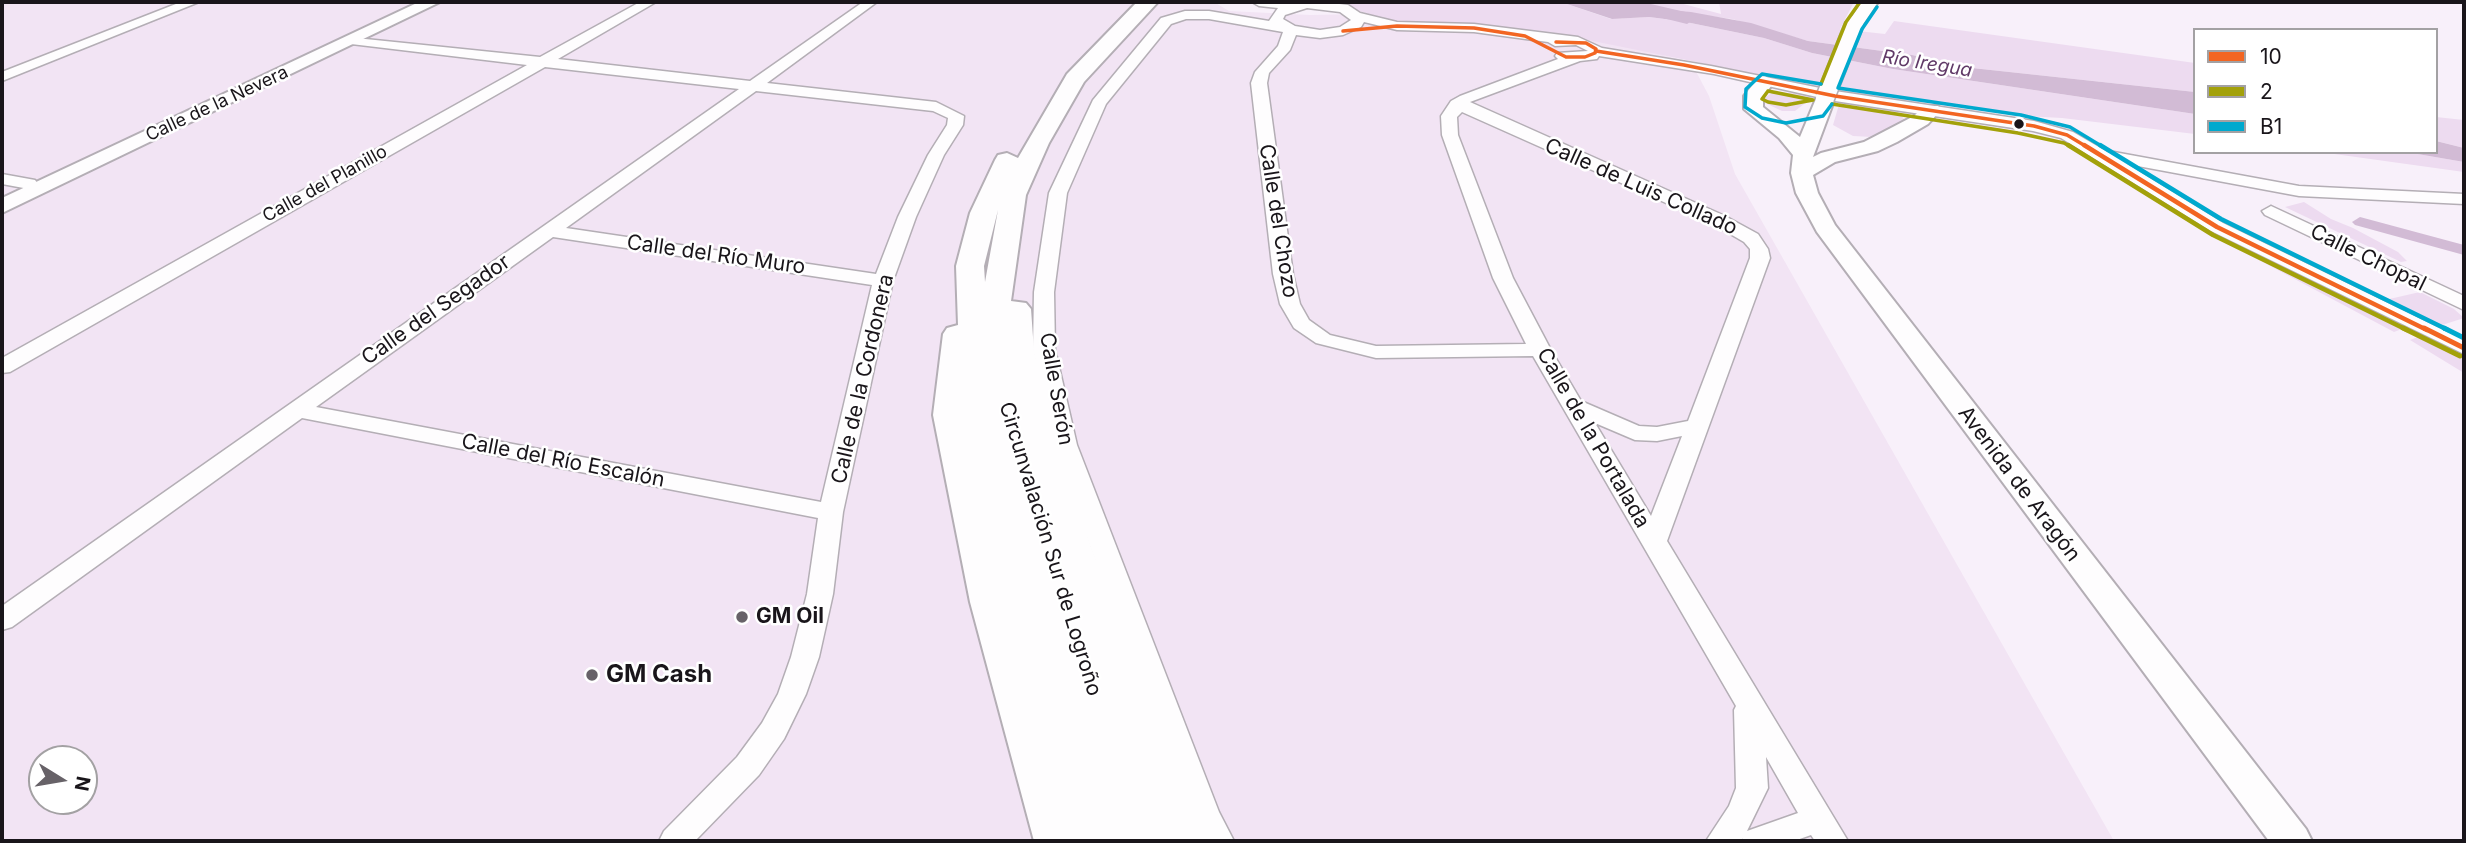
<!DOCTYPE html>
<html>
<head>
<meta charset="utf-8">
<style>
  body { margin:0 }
  #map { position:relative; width:2466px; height:843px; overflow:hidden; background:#f8f0fa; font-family:Inter,sans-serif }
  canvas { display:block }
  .frame { position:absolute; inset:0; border:4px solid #19151a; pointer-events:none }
  .legend { position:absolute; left:2193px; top:28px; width:245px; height:126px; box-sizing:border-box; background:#fff; border:2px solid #a3a1a3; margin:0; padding:9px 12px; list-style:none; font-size:21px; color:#19151a }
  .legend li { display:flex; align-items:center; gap:14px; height:35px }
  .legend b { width:35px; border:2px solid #a3a1a3 }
  .north { position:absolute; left:28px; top:745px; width:70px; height:70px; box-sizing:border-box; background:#fff; border:2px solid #a3a1a3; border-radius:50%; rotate:101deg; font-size:19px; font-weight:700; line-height:28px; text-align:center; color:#19151a }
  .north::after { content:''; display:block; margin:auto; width:24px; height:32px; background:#676268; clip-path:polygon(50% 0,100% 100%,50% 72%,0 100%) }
</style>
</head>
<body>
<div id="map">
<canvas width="2466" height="843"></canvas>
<div class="frame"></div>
<ul class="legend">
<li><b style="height:9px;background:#f26522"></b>10</li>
<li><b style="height:9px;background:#a3a10a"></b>2</li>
<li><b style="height:9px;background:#00a9ce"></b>B1</li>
</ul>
<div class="north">N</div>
</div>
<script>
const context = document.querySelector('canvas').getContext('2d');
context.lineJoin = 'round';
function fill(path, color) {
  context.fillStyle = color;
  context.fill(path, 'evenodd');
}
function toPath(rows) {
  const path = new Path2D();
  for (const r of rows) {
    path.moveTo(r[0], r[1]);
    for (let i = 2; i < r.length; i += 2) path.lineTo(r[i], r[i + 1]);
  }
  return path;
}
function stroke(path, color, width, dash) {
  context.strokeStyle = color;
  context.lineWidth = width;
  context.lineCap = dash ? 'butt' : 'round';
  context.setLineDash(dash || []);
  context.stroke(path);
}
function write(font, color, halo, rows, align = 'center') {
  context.font = font + ' Inter,sans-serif';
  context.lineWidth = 5;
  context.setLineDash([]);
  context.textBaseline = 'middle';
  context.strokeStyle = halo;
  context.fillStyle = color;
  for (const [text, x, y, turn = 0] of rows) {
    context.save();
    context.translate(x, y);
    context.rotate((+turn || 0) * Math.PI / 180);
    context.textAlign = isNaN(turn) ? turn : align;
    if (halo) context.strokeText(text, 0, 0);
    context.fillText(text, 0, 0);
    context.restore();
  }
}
const built = toPath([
  [2,2,1214,2,1229,11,1310,15,1418,13,1615,43,1691,62,1709,96,1735,174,2114,841,2,841],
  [42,759,84,759,84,801,42,801]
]);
const green = toPath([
  [1319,2,1561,2,1611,19,1649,17,1681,21,1764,38,1812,53,1893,69,2195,114,2195,134,2062,118,2023,116,1844,92,1583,39,1483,25,1392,22,1336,3],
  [1603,2,1676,2,1721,14,1719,2,1854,2,1840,29,1885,34,1894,21,2195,63,2195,92,1972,68,1912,55,1808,41,1732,19],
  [1774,92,1812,94,1813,97,1795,111,1782,111,1763,102,1763,98],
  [1840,101,1889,109,1898,112,1905,120,1872,137,1853,136,1833,125],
  [2436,117,2464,120,2464,148,2436,141],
  [2320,152,2406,152,2464,162,2464,172],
  [2304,202,2331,219,2353,228,2398,252,2407,261,2401,262,2285,207],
  [2239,244,2407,327,2394,332,2231,245],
  [2420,292,2454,309,2464,318,2439,326,2385,300],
  [2423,335,2464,356,2464,373,2410,340]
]);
const water = toPath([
  [1561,2,1603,2,1633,7,1691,12,1751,23,1808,41,1912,55,1972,68,2195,92,2195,114,1893,69,1812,53,1764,38,1681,21,1649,17,1612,19],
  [2436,141,2464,148,2464,162,2406,152,2436,152]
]);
const canal = toPath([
  [2360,217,2464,245,2464,255,2355,225,2352,222,2360,217]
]);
const river = toPath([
  [1611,2,1642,2,1694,14,1696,18,1687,24,1614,6,1611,2]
]);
const minor = toPath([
  [181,2,199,2,2,81,2,72,181,2],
  [640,2,656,2,558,59,750,81,863,2,877,2,767,83,936,102,964,116,963,125,944,155,916,217,893,281,843,512,833,594,819,657,806,694,784,739,759,775,695,841,659,841,664,831,737,757,762,723,778,694,791,657,807,594,818,518,302,418,12,627,2,630,2,606,739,89,545,67,10,372,2,373,2,358,527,65,351,44,344,40,346,37,540,57,640,2],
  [756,91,933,111,948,118,947,125,928,155,898,217,876,274,566,228,756,91],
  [553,237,872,285,821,502,316,407,553,237],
  [1252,2,1322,2,1348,5,1360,13,1397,22,1474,24,1578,37,1602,48,1711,66,1835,91,2034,121,2073,132,2109,153,2114,152,2299,186,2464,194,2464,204,2299,196,2127,164,2223,223,2464,340,2464,354,2211,231,2061,138,2033,131,1835,101,1714,74,1599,56,1597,59,1580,61,1470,102,1725,216,1758,234,1768,249,1770,258,1667,541,1848,841,1815,841,1811,835,1794,841,1741,841,1743,838,1740,841,1706,841,1729,806,1736,788,1734,710,1736,706,1533,356,1376,358,1316,343,1294,328,1280,304,1273,274,1251,83,1255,72,1278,46,1283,32,1209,19,1186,19,1171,24,1106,104,1067,193,1054,292,1055,349,1077,445,1219,812,1234,841,1202,841,1188,813,1053,445,1033,349,1034,292,1049,193,1093,100,1161,18,1185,11,1209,11,1269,21,1278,8,1259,6,1252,2],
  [1307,8,1340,12,1351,20,1340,27,1320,30,1295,26,1283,19,1285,15,1307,8],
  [1364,22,1397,30,1474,32,1548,42,1555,46,1576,45,1588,51,1557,53,1555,56,1558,59,1460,96,1451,101,1441,116,1442,135,1493,278,1526,344,1376,346,1330,335,1309,320,1300,304,1293,274,1267,83,1269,73,1290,50,1296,35,1320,38,1343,35,1361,27,1364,22],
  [1462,112,1713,224,1744,242,1750,249,1750,258,1688,421,1657,427,1639,426,1581,401,1551,350,1513,278,1458,135,1457,117,1462,112],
  [1595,423,1635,440,1657,441,1682,436,1651,516,1595,423],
  [1766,757,1798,813,1747,831,1768,788,1766,757],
  [2,174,35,180,38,184,29,189,2,184,2,174],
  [2271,206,2464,296,2464,310,2265,215,2262,211,2271,206]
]);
const major = toPath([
  [419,2,440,2,2,213,2,198,419,2],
  [1862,2,1878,2,1860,29,1848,29,1846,25,1862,2],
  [1765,76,1774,82,1763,97,1763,107,1800,137,1818,94,1832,94,1835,98,1813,157,1821,153,1864,142,1914,116,1924,106,1938,106,1941,110,1928,124,1897,142,1878,151,1835,162,1813,175,1818,193,1835,225,2306,829,2312,841,2269,841,1817,232,1796,193,1791,173,1793,155,1779,138,1744,109,1744,96,1758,78,1765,76]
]);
const highway = toPath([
  [1137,2,1158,2,1084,82,1049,143,1026,195,1011,301,1026,303,1031,309,1034,351,1051,417,1091,547,1211,841,1034,841,970,602,933,415,943,334,947,328,958,325,956,266,970,213,995,160,998,155,1007,153,1018,158,1067,74,1137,2],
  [998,210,985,282,984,266,998,210]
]);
const majorBridge = toPath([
  [1825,98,1854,25]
]);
const bus1Far2 = toPath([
  [1343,31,1397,26,1474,28,1525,36,1566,57,1585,57,1595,53,1596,49,1586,43,1556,42],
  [1596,51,1684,65,1835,96,2034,126,2067,135,2087,147]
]);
const bus1Far1 = toPath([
  [2084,145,2217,227,2427,330]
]);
const bus1 = toPath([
  [2424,328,2464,348]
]);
const bus2Far2 = toPath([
  [1821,84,1846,22,1860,2],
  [1768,91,1813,100,1786,105,1768,102,1762,99,1768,91],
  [1832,104,2018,133,2064,143,2071,147]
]);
const bus2Far1 = toPath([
  [2068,145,2213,235,2407,330]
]);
const bus2 = toPath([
  [2403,328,2460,356]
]);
const bus3Far2 = toPath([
  [1877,7,1862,29,1838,88,2021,115,2070,127,2103,147],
  [1821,84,1762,74,1746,89,1745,107,1762,118,1786,123,1823,116,1832,104]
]);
const bus3Far1 = toPath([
  [2100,145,2221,219,2448,330]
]);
const bus3 = toPath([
  [2444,328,2464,338]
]);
const markers = [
  [2019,124,6,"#19151a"],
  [742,617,7,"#676268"],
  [592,675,7,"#676268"]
];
const farStreetnames = [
  ["Calle de la Nevera",217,104,-25],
  ["Calle del Planillo",325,184,-29]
];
const farWaternames = [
  ["Río Iregua",1927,64,9]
];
const streetNames = [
  ["Calle de Luis Collado",1641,187,24],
  ["Calle del Chozo",1278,221,81],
  ["Calle del Río Muro",716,255,8],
  ["Calle Chopal",2368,258,26],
  ["Calle del Segador",436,310,-35],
  ["Calle de la Cordonera",863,379,-77],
  ["Calle Serón",1056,389,80],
  ["Calle de la Portalada",1593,438,60],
  ["Calle del Río Escalón",563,461,11],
  ["Avenida de Aragón",2019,484,53],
  ["Circunvalación Sur de Logroño",1050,549,73]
];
const poiNames = [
  ["GM Oil",756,617]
];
const nearPoinames = [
  ["GM Cash",606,675]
];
fill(built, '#f2e4f4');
fill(green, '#eddbf0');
fill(water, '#d2bbd5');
fill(canal, '#d2bbd5');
fill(river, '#d2bbd5');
stroke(minor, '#b4aeb5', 3);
stroke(major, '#b4aeb5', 4);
stroke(highway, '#b4aeb5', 4);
fill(minor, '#fefdfe');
fill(major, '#fefdfe');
fill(highway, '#fefdfe');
stroke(majorBridge, '#b4aeb5', 21, []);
stroke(majorBridge, '#fefdfe', 18);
stroke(bus1Far2, '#f26522', 3.5);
stroke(bus1Far1, '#f26522', 4.5);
stroke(bus1, '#f26522', 5);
stroke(bus2Far2, '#a3a10a', 3.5);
stroke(bus2Far1, '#a3a10a', 4.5);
stroke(bus2, '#a3a10a', 5);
stroke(bus3Far2, '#00a9ce', 3.5);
stroke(bus3Far1, '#00a9ce', 4.5);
stroke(bus3, '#00a9ce', 5);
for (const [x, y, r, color] of markers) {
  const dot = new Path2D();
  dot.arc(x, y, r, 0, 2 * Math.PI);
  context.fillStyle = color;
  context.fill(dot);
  stroke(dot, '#fff', 2.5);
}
write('18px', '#19151a', '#fff', farStreetnames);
write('italic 19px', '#603967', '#fff', farWaternames);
write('21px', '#19151a', '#fff', streetNames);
write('bold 21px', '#19151a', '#fff', poiNames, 'left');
write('bold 24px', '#19151a', '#fff', nearPoinames, 'left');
</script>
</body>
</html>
